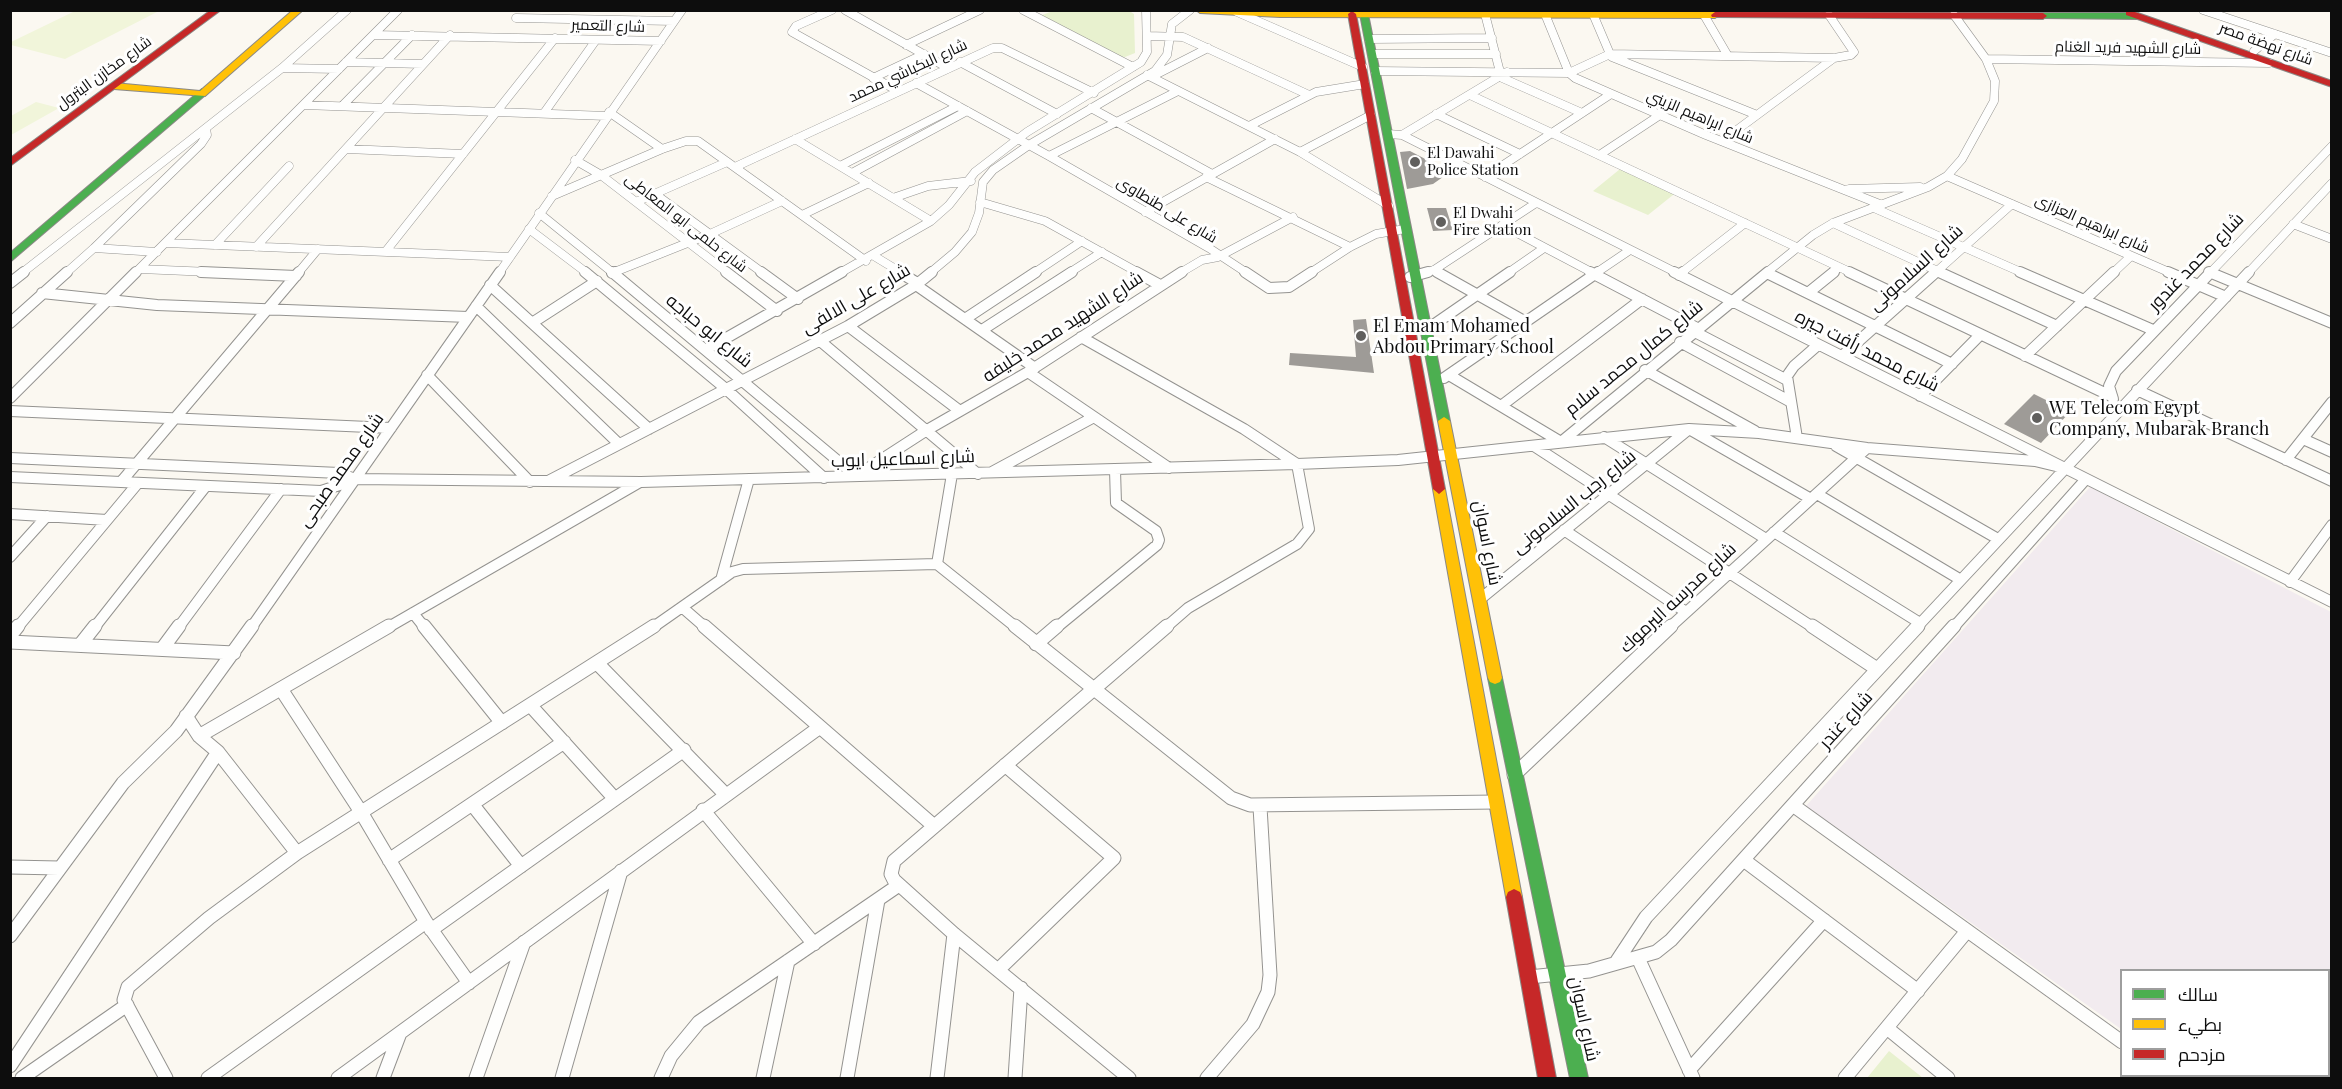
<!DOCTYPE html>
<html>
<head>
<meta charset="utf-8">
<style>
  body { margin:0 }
  #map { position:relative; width:2342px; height:1089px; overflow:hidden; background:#fbf8f1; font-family:"Playfair Display",Cairo,serif }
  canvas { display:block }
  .frame { position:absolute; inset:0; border:12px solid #0d0d0d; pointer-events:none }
  .legend { position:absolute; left:2120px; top:969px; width:210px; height:108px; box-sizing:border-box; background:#fff; border:2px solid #9e9e9e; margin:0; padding:8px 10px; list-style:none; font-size:18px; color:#0d0d0d }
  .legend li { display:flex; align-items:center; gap:12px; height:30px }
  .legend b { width:30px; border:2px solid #9e9e9e }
</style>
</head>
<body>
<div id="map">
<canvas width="2342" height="1089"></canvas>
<div class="frame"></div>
<ul class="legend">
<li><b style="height:8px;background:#4caf50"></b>سالك</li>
<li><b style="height:8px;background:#ffc107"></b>بطيء</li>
<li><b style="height:8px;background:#c62828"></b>مزدحم</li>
</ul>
</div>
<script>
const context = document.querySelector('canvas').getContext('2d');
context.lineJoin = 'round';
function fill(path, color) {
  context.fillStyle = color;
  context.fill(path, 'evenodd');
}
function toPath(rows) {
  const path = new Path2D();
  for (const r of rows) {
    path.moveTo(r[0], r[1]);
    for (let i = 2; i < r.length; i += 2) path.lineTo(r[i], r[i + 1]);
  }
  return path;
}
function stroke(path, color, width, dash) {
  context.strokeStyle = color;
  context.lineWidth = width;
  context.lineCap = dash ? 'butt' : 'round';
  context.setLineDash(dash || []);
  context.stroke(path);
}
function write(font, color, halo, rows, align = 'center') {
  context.font = font + ' "Playfair Display",Cairo,serif';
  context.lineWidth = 6;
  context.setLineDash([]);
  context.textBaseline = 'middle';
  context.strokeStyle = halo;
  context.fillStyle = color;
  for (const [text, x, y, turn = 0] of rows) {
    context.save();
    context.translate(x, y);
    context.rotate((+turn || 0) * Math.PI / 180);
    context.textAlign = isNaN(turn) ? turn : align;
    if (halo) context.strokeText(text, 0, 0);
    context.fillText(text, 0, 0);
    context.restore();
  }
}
const industrial = toPath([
  [2090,487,2331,612,2332,976,2329,982,2328,970,2122,970,2121,1029,1806,806]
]);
const green = toPath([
  [1056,10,1131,12,1134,14,1135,53,1125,57,1119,56,1042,15],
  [1625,165,1678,191,1648,215,1593,191],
  [1889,1051,1923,1078,1867,1078]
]);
const pitch = toPath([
  [75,11,75,10,159,11,65,59,11,45,11,42],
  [36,102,59,108,11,135,11,116]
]);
const building = toPath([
  [1410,151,1450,172,1433,184,1407,189,1400,152],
  [1427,208,1446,208,1453,230,1433,231],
  [1366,319,1374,373,1289,365,1290,353,1356,357,1353,320],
  [2034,394,2070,412,2041,443,2004,424]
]);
const streetFar2 = toPath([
  [832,10,796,26,792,32,898,91],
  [845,10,948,68],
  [1023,10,1133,67],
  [2203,10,2332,53],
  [1237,12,1363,67],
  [1485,14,1500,72],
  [1545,14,1569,73,1575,78,1706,135,1882,205],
  [1593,14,1610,54],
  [1704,15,1728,56],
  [516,18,674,21],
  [374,35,661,41],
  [1147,36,1183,37,1309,95],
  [1369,39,1492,38],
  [906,45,980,10],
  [2254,51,2275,34],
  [1372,54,1496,54],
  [1612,57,1757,115],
  [1986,59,2269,63],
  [346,62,423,64],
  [960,62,1057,114],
  [282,68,339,69],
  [1375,71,1569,73,1610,54,1834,58,1851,55,1854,52,1829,15],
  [1159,73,1208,48],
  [1147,75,1300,152,1389,206],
  [1500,77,1582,113],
  [873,78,924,54],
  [916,83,1049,156,1209,248,1247,273],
  [1470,95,1852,273],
  [304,105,607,116],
  [342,106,412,35],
  [1091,108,1212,174],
  [609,112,662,149],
  [544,113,596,40],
  [1436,114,1520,154],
  [1249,126,1316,92,1365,84],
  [1388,134,1402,135,1677,273],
  [1402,135,1507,72],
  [795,139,931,221],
  [1722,141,1834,58],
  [347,149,463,154],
  [1300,152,1371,115],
  [1601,154,1660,115],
  [1049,156,1178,91],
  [575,160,601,175,728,273],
  [840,166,958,106],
  [735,167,993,48,1002,48,1094,93],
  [852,173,967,111],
  [1947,176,2171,273],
  [1206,177,1350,247],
  [1485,177,1611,94],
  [1849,189,1920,187],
  [655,194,763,273],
  [552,196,662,149,686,141,698,141,866,261],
  [893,198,928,186,971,181],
  [636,202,727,162],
  [980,202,1045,221,1139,273],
  [1874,208,2023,273],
  [1145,212,1275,139],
  [539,213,613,273],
  [802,215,869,183],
  [1833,223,1942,273],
  [2293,224,2332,239],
  [1502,225,1593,273],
  [529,229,587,273],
  [166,243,510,257],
  [215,245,289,166],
  [256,247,450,35],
  [386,251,555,38],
  [157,252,94,248,201,144,207,135,206,129],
  [874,256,902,273],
  [140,269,234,273],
  [1434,270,1440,273],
  [2209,272,2212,273],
  [22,273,282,68,347,10],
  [66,273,94,248],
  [135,273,398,10],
  [298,273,318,249],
  [499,273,682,10],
  [612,273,710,234,782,201],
  [840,273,931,221,949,205,975,172,1027,132,1141,62,1147,52,1146,10],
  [930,273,955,252,972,232,979,213,983,182,993,170,1029,145,1155,71,1167,55,1172,24,1190,10],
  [1034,273,1082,241],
  [1069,273,1102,252],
  [1180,273,1202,260,1218,257,1293,217],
  [1310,273,1350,247,1376,234,1405,229],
  [1423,273,1434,270,1536,203],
  [1508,273,1544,248],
  [1596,273,1630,250],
  [1681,273,1745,223],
  [1766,273,1813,235,1833,223,1928,187,1947,176,1962,159,1994,101,1995,81,1986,59,1954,15],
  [1832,273,1838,268],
  [1935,273,2012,204],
  [2113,273,2131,256],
  [2210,273,2332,146],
  [2248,273,2332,183]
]);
const streetFar1 = toPath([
  [201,272,296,276],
  [585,272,726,389,824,478],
  [612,272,856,476,927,430,1028,372,1182,272],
  [726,272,777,311],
  [761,272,798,299],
  [899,272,919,284],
  [1136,272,1160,285],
  [1245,272,1269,288,1289,287,1312,272],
  [1437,272,1526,322],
  [1590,272,1697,328],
  [1674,272,2332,602],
  [1849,272,2111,396],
  [1939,272,2057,326],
  [2020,272,2153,330],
  [2168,272,2226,297],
  [2209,272,2332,323],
  [612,273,615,272],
  [1767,273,1952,364],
  [1679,275,1683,272],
  [1410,277,1428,272],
  [10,283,24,272],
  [490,285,649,429],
  [916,285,1035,368],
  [42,293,157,305,468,317],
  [1808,293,1834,272],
  [476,306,619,444],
  [965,319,1036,272],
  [10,323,67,272],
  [532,323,597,281],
  [848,326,960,411],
  [982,330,1072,272],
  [1426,330,1510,272],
  [1693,331,1787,380],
  [1081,337,1244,429,1297,464,1309,529,1297,544,1188,608,1165,628],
  [819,340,978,474],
  [1680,342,1791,402],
  [707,349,842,272],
  [1842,356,1936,272],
  [2025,356,2114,272],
  [1645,370,1755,431],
  [1028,372,1169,468],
  [427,375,530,482],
  [1449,375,1561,442,1768,272],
  [1444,378,1598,272],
  [2137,390,2332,481],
  [1920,396,1980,335],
  [10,398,136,272],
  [2113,399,2109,386,2116,371,2211,272],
  [1501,406,1642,299],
  [10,411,391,428],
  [1604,437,1766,539],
  [1797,438,1787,376,1794,366,1818,345],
  [2303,439,2332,452],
  [1534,446,1814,628],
  [1836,446,1998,539],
  [10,458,339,473,355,479],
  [2286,460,2332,402],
  [992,472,1094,417],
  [10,477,321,491,352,481],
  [355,479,641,482,1297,464,1398,460,1689,429,1759,433,1867,448,2035,461,2064,468],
  [550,480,848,326,916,285,932,272],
  [121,482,299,272],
  [1817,494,1961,580],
  [10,514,107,520],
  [1564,530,1686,612],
  [1774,532,1920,623],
  [10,557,47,516],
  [937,564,952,474],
  [721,580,749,479],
  [2290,582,2332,525],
  [1479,600,1689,429,1811,499],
  [683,608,706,628],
  [413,613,425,628],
  [17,628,138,483],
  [94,628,206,486],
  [178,628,281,489],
  [251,628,500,272],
  [387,628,640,482],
  [652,628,732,572,743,569,937,564,1017,628],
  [1056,628,1157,545,1159,540,1156,531,1116,503,1115,470],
  [1669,628,1867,448],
  [1916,628,2249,272],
  [1953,628,2086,479]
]);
const street = toPath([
  [424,626,502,723],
  [704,626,934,826],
  [1015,626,1231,798,1250,805,1497,802],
  [1812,626,1877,669],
  [10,636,18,626],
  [10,642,234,653],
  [1036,644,1057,626],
  [80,645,95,626],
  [162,649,179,626],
  [597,663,725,794],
  [281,689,361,812,426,922,469,983],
  [530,705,615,799],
  [186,716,199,736,218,752,297,853],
  [199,736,389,626],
  [1514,775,1671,626],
  [472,804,521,866],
  [1794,806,2122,1042],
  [703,810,814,944],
  [389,860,564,742],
  [1745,861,1918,991],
  [10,867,59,868],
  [431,930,684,750],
  [10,936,123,783,176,731,252,626],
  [1638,958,1693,1078],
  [1617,961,1646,917,1918,626],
  [999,969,1114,858,1005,765],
  [1529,977,1589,971,1656,952,1671,940,1954,626],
  [1887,1028,1948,1078],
  [10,1066,218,752],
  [1689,1070,1824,920],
  [2168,1076,2172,1078],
  [22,1078,127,1005],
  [166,1078,124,1000,128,987,209,918,297,853,654,626],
  [208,1078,426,922],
  [338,1078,820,727],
  [383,1078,400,1033],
  [476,1078,524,942],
  [562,1078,621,871],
  [661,1078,671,1056,699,1022,899,885],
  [763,1078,788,961],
  [847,1078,878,900],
  [937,1078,954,934],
  [1015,1078,1021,988],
  [1129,1078,954,934,894,880,891,874,894,861,1167,626],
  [1207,1078,1253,1024,1268,992,1270,975,1260,807],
  [1845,1078,1967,931]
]);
const fast = toPath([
  [1364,11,1368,14,1450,421,1444,425,1438,421,1360,14,1364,11],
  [2043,13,2138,13,2142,16,2138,19,2040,18,2039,16,2043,13],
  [202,89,210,91,10,262,10,253,202,89],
  [1495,672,1500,674,1502,678,1588,1078,1570,1078,1488,678,1490,674,1495,672]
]);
const slow = toPath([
  [293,10,303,10,205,96,114,89,109,86,114,83,200,91,293,10],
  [1196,10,1715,12,1719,15,1715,18,1280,17,1200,13,1196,10],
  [1444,417,1450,421,1502,678,1500,682,1495,684,1490,682,1488,678,1438,421,1444,417],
  [1439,484,1445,489,1522,897,1520,902,1514,905,1508,902,1506,897,1433,489,1439,484]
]);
const jam = toPath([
  [211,10,221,10,10,166,10,158,211,10],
  [1352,11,1356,14,1445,489,1439,494,1433,489,1348,14,1352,11],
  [2126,11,2132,11,2332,81,2332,87,2126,15,2126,11],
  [1715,12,2043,13,2047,16,2043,19,1712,17,1711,15,1715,12],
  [1514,889,1520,892,1522,897,1556,1078,1538,1078,1506,897,1508,892,1514,889]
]);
const markers = [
  [1415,162,6,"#605f5d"],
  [1441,222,6,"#605f5d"],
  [1361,336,6,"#605f5d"],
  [2037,418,6,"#605f5d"]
];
const farStreetnames = [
  ["شارع التعمير",608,26,2],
  ["شارع نهضة مصر",2266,44,20],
  ["شارع الشهيد فريد الغنام",2128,48,1],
  ["شارع البكباشي محمد",908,71,-25],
  ["شارع مخازن البترول",104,73,-36],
  ["شارع ابراهيم الزيني",1700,117,23],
  ["شارع على طنطاوى",1167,210,31],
  ["شارع حلمى ابو المعاطى",686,223,38],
  ["شارع ابراهيم العزازى",2092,224,24]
];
const farPoinames = [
  ["El Dawahi",1427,153],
  ["Police Station",1427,170],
  ["El Dwahi",1453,213],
  ["Fire Station",1453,230]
];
const streetNames = [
  ["شارع محمد غندور",2196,262,-46],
  ["شارع السلامونى",1916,268,-42],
  ["شارع على الالفى",856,299,-30],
  ["شارع الشهيد محمد خليفه",1063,327,-33],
  ["شارع ابو حباجه",709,331,39],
  ["شارع محمد رأفت جيره",1867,351,27],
  ["شارع كمال محمد سلام",1634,358,-39],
  ["شارع اسماعيل ايوب",903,459,-2],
  ["شارع محمد صبحى",341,470,-55],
  ["شارع رجب السلامونى",1574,502,-39],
  ["شارع اسوان",1487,543,79],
  ["شارع مدرسه اليرموك",1678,598,-43],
  ["شارع غندر",1846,720,-48],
  ["شارع اسوان",1584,1019,78]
];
const poiNames = [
  ["El Emam Mohamed",1373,326],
  ["Abdou Primary School",1373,347],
  ["WE Telecom Egypt",2049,408],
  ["Company, Mubarak Branch",2049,429]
];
fill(industrial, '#f2ebef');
fill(green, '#e8f1cf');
fill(pitch, '#f1f5da');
fill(building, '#9e9b97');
stroke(streetFar2, '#949390', 9);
stroke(streetFar1, '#949390', 12);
stroke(street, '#949390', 15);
stroke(fast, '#8b8986', 2);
stroke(slow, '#8b8986', 2);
stroke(jam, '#8b8986', 2);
stroke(streetFar2, '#fefefd', 8);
stroke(streetFar1, '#fefefd', 10);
stroke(street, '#fefefd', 13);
fill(fast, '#4caf50');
fill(slow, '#ffc107');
fill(jam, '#c62828');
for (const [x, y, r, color] of markers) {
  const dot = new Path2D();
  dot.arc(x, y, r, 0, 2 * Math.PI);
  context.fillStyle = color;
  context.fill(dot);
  stroke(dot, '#fff', 2);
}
write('15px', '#0d0d0d', '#fff', farStreetnames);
write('15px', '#0d0d0d', '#fff', farPoinames, 'left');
write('18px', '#0d0d0d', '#fff', streetNames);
write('18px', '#0d0d0d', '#fff', poiNames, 'left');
</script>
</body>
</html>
